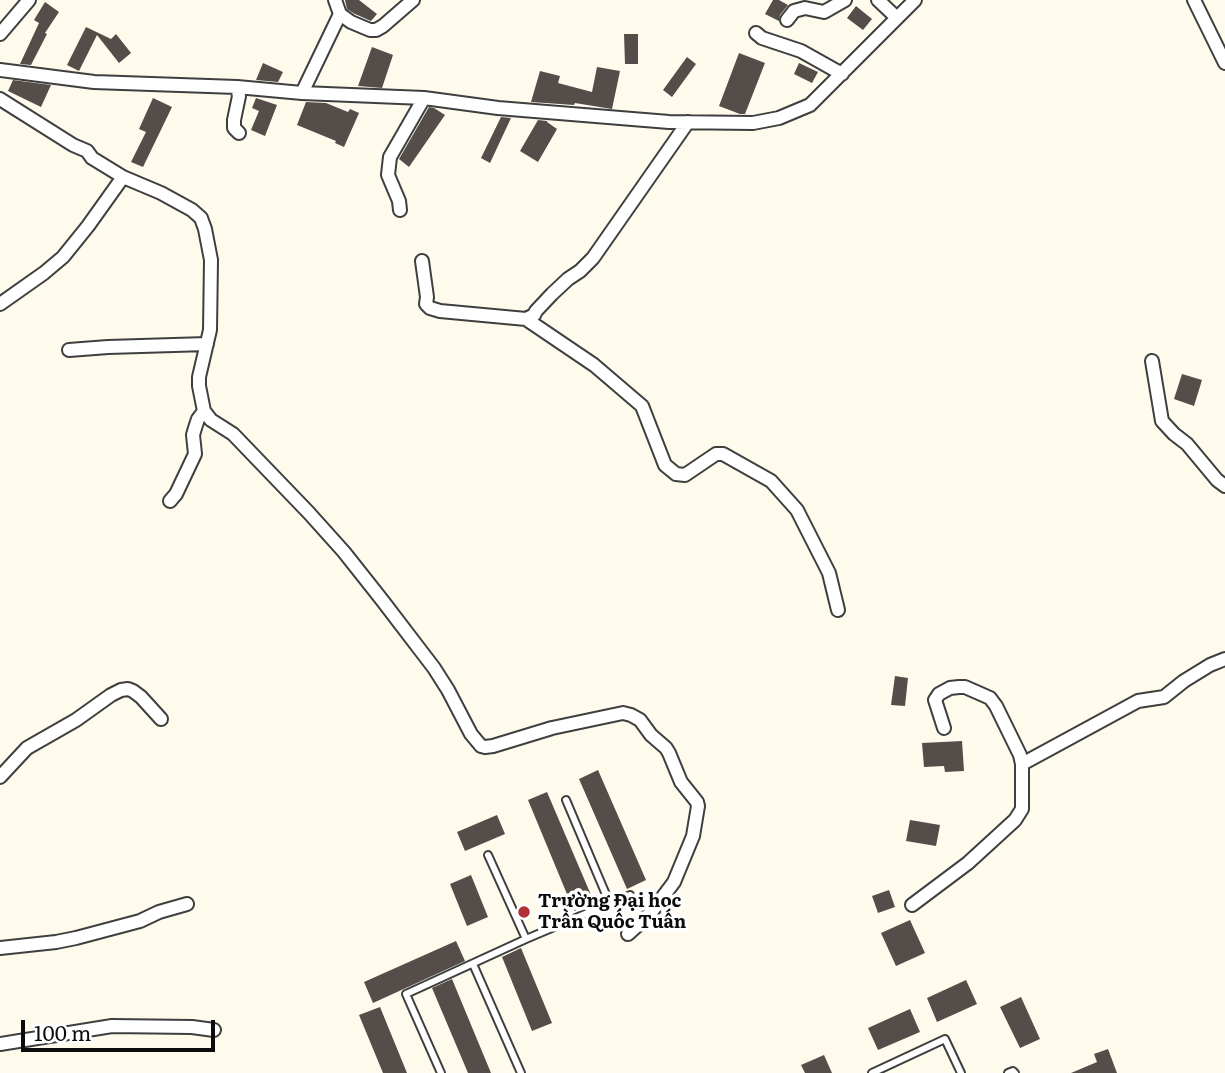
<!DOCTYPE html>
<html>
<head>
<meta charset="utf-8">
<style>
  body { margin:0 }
  #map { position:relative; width:1225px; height:1073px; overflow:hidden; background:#fefaec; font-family:Literata,serif }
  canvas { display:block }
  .scale { position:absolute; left:21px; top:1020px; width:194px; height:32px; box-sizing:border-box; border:4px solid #0c0c0c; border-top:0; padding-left:9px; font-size:21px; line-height:24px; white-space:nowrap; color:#0c0c0c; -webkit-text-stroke:5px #fff; paint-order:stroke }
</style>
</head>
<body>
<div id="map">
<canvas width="1225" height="1073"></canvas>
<div class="scale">100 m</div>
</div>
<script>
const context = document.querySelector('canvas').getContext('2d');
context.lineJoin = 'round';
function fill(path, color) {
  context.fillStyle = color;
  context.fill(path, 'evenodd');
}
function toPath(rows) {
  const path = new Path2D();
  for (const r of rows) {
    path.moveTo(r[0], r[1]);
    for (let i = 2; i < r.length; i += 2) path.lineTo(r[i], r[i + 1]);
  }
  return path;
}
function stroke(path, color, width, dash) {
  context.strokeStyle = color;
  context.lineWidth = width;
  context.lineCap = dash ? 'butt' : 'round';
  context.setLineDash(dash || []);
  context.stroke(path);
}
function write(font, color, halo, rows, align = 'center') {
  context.font = font + ' Literata,serif';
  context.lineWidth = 7;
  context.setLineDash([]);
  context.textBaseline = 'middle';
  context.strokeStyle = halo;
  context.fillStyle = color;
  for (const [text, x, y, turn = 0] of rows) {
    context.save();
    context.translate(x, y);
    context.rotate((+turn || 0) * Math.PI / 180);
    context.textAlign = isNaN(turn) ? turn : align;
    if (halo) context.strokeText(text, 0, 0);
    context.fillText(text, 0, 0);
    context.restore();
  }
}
const building = toPath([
  [345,0,359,0,377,14,371,21,355,14,347,9],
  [773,0,779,0,788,5,780,15,779,21,765,14],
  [45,2,59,12,45,33,47,34,31,65,20,64,39,23,34,20],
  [856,6,872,19,863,30,847,18],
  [86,27,111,39,116,34,131,53,119,63,97,35,79,71,67,65],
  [624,34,638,34,638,64,625,64],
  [372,47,393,55,382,88,358,86],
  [739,53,765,63,745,114,740,114,719,106],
  [687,57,696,64,672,97,663,90],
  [263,63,283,72,278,82,256,80],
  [799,63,818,72,812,83,794,74],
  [597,67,620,71,612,109,575,103,574,105,531,102,540,71,560,76,558,83,592,92],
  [13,80,51,85,41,107,8,91],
  [153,98,172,107,143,167,131,162,146,132,139,129],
  [256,98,277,105,265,136,251,130,259,111,252,108],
  [306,102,326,103,348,112,350,109,359,113,344,147,335,143,336,141,297,125],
  [429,107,434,108,445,115,409,167,399,159],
  [501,117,511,118,490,163,481,158],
  [538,120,547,121,547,122,557,129,538,162,520,151],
  [1182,374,1202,380,1194,406,1174,399],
  [895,676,908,678,905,706,891,705],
  [962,741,964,771,945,772,944,766,924,767,922,743],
  [598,770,646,880,627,889,579,779],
  [547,792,594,902,574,911,528,800],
  [497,815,505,834,465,851,457,832],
  [910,820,940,825,936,846,906,841],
  [471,875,488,917,467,926,450,884],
  [889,890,895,907,878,913,872,896],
  [910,920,925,953,896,966,881,933],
  [456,941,465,961,373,1003,364,982],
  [521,948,552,1023,532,1031,502,957],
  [452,979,491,1073,468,1073,432,988],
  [966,980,977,1004,937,1022,927,998],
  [1021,997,1040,1039,1020,1048,1000,1007],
  [380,1007,407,1073,383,1073,359,1015],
  [910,1009,920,1032,878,1050,868,1028],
  [1108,1049,1117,1073,1071,1073,1097,1062,1094,1054],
  [824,1055,832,1073,805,1073,801,1065]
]);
const service = toPath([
  [566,800,610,904],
  [488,855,526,939],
  [473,964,521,1073],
  [441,1073,406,994,526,939,630,895],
  [872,1073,945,1039,961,1073],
  [1008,1073,1013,1071,1015,1073]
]);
const minor = toPath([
  [335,0,340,14,351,22,370,30,376,30,383,26,413,0],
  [878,0,897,18],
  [1194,0,1225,63],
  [787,20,794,11,805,8,824,12,845,0],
  [756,33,762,38,801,51,842,74],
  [0,34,29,0],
  [0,70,94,82,237,87,302,93,424,98,498,108,669,122,753,123,779,118,810,105,915,0],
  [237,87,239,96,234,120,234,128,239,133],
  [302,93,340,14],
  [0,99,73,145,87,151,92,158,123,177,161,193,192,210,201,218,205,229,211,260,210,330,199,377,199,386,204,411,211,420,233,434,309,513,344,552,382,600,434,668,448,690,471,734,481,746,485,747,493,746,552,728,623,713,631,715,640,720,651,735,666,748,669,753,681,782,697,802,698,806,693,836,674,882,650,914,628,934],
  [400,210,399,201,388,175,390,157,424,98],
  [422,261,427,297,426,304,430,308,440,311,526,319,534,315,536,311,552,294,568,279,580,271,593,258,688,122],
  [0,304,44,273,63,257,88,226,123,177],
  [526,319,594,365,642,406,665,465,676,474,685,475,716,454,723,454,771,481,797,510,829,573,838,610],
  [69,350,108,347,207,344],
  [1152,361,1162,421,1174,434,1187,444,1217,480,1225,486],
  [170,501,176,494,195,454,193,435,195,428,198,419,204,411],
  [1022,764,1138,701,1164,697,1184,681,1210,665,1225,659],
  [0,777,27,748,76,720,111,695,121,690,128,689,133,691,141,697,161,719],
  [912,905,968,863,1015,820,1022,809,1022,764,1020,755,996,706,990,698,965,687,959,687,950,688,939,694,935,700,944,728],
  [0,948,56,942,76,938,140,921,159,912,187,904],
  [0,1044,112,1026,192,1027,214,1030]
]);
const markers = [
  [524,912,7,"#b03036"]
];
const poiNames = [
  ["Trường Đại học",538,902],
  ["Trần Quốc Tuấn",538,923]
];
fill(building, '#544d49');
stroke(service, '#3f3f3f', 10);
stroke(minor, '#3f3f3f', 16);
stroke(service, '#fff', 6);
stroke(minor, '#fff', 12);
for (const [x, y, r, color] of markers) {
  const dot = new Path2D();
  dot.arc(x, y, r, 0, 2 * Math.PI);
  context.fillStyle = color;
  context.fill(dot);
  stroke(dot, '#fff', 2.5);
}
write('bold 18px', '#0c0c0c', '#fff', poiNames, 'left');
</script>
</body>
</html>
